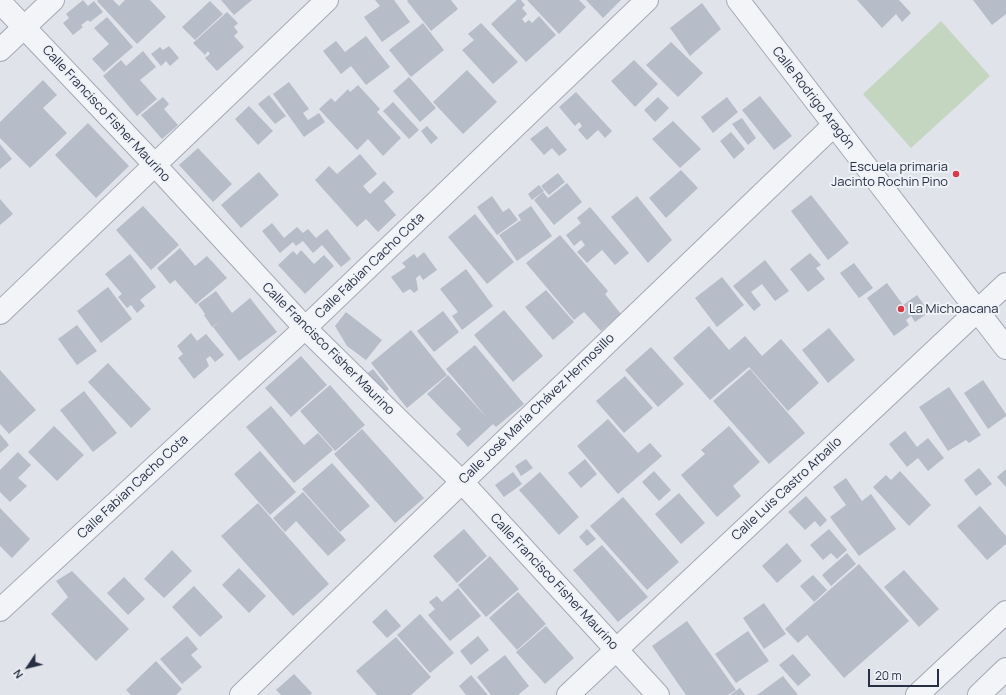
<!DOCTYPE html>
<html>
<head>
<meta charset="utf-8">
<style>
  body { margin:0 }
  #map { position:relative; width:1006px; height:695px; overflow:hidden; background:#e0e3ea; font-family:Manrope,sans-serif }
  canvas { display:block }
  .north { position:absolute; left:8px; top:647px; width:40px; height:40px; -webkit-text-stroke:3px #eff2f7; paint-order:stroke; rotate:235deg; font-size:11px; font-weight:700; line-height:16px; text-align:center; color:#272f43 }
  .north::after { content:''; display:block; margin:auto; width:14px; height:18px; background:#272f43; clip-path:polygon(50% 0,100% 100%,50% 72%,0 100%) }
  .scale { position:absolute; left:868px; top:669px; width:71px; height:18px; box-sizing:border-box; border:2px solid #272f43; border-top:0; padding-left:5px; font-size:12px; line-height:14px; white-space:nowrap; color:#272f43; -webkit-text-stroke:3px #eff2f7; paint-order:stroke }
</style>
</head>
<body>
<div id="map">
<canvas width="1006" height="695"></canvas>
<div class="north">N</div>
<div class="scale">20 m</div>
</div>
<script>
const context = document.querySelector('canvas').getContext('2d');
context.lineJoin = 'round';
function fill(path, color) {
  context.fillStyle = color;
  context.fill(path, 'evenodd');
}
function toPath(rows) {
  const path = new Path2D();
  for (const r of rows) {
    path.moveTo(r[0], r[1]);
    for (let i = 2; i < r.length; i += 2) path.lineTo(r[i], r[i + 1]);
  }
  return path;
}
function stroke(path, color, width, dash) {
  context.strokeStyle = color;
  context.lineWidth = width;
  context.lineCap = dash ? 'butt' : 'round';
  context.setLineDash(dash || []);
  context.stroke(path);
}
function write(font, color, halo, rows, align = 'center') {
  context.font = font + ' Manrope,sans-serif';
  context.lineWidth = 4;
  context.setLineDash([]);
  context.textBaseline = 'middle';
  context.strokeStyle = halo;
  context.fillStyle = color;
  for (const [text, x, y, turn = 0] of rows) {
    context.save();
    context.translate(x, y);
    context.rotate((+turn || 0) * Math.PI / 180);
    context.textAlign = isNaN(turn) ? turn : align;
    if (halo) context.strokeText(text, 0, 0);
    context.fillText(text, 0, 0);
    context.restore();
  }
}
const green = toPath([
  [941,21,990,76,911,148,863,94]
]);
const building = toPath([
  [83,0,88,6,94,1,103,12,90,22,88,20,81,25,83,27,73,35,63,23,69,18,66,14],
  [98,0,113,0,119,6,125,0,150,0,166,17,137,44,97,1],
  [221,0,252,0,234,15],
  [375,0,394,0,410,22,382,42,364,17,380,6],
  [408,0,451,0,458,9,431,31,407,1],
  [517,0,521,0,525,5,522,8,527,14,522,19,525,23,529,20,532,23,539,16,556,35,526,62,491,24],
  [527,0,579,0,586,7,559,34],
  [586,0,621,0,603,18],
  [857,0,899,0,911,13,902,22,896,14,882,28],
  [973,0,1006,0,1006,14,992,25],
  [210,1,223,14,195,40,182,27],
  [702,3,721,29,690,56,670,28],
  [227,12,238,23,234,27,238,32,234,36,244,47,217,71,205,58,210,54,208,51,205,55,193,43],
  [107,17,133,47,104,72,92,59,109,44,94,28],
  [423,23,444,50,411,77,389,50],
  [481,23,518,62,493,84,462,50,474,40,468,34],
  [366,36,390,67,366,85,351,66,341,74,323,51,336,41,345,52],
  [671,42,703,73,678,97,646,65],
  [169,46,179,58,170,66,166,61,161,66,151,54,160,47,163,50],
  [143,51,156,67,140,80,157,99,137,116,103,76,121,60,126,66],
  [634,60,658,84,635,107,611,81],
  [467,70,497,102,463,134,433,102],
  [409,77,436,108,420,122,393,91],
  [43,80,57,95,43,108,67,133,30,168,0,138,0,122],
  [289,82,309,109,303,113,308,120,319,113,325,122,304,137,273,94],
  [358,85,380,109,377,112,401,138,383,156,368,139,357,150,319,109,331,98,335,102,348,89,350,92],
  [576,92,612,131,605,138,598,130,587,140,578,130,582,126,579,122,575,126,559,107],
  [269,95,286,116,275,124,258,104],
  [760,96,792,136,774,150,742,110],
  [163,97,169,104,164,109,178,125,162,139,141,115],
  [658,97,669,108,655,122,644,110],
  [727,97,738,112,713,133,701,117],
  [393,102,419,130,409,139,383,111],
  [249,106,273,131,258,145,235,119],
  [742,118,756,138,748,145,732,124],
  [673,121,701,149,680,168,652,139],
  [88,123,129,166,96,198,55,155],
  [427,126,438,138,431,144,421,131],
  [547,126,567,150,559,156,552,148,544,155,530,139],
  [731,132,745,149,734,159,720,141],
  [0,144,12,159,0,169],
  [198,148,232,184,213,202,179,165],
  [360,154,377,174,363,186,370,194,384,181,394,192,384,201,396,215,378,232,366,219,357,227,315,180,329,166,337,174],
  [681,170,698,188,666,218,649,198],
  [259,172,279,195,241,228,221,205],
  [558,173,565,182,549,195,541,186],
  [567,183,582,202,554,225,534,200,543,192,548,198],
  [539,185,544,191,532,200,528,194],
  [811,195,849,243,828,260,791,211],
  [492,196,503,212,509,208,518,220,497,235,477,207],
  [637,196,672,240,648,263,611,217],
  [0,199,13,214,0,225],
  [143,206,179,245,151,270,116,230],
  [531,206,552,236,517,261,499,235,521,220,518,215],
  [590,207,629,253,615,265,602,250,587,263,577,252,585,245,581,240,574,246,566,235,581,223,577,218],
  [475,214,514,262,487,284,448,237],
  [272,223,284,238,297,227,303,233,308,229,316,238,327,229,351,259,341,267,322,245,313,253,303,241,296,246,293,242,280,253,262,231],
  [560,235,608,291,605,294,621,314,601,331,584,312,574,320,526,263],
  [180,248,195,266,207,256,227,278,196,304,175,280,170,284,157,268],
  [301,250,314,264,324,255,334,266,305,294,278,265,293,251,297,255],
  [424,252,437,270,423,280,420,275,416,278,418,290,414,293,410,289,403,293,391,277,406,267,402,263,414,254,417,258],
  [810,253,821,265,816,268,825,279,808,292,790,269],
  [130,254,156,287,140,300,145,306,137,313,131,305,127,308,118,297,122,294,105,274],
  [765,260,789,291,775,301,762,284,751,292,761,305,754,311,733,286],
  [854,263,873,288,859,298,840,273],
  [466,269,493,306,462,330,452,316,458,312,440,289],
  [722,277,744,305,717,327,695,298],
  [887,283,903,305,917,295,929,312,915,322,911,316,906,320,909,325,894,336,867,298],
  [108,287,132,319,101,343,77,311],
  [546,290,574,322,553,340,525,307],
  [216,291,232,313,250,298,277,332,239,361,213,327,221,321,212,327,204,315,205,314,198,304],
  [504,310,543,356,513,382,474,335],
  [443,311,459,332,434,352,417,331],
  [346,312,382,340,366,360,347,346,335,326],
  [77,325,97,351,77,365,58,339],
  [709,326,729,350,745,336,762,356,781,339,819,383,788,411,749,367,710,400,673,358],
  [829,328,855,360,828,383,802,350],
  [411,330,447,375,407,408,371,363],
  [191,333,197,341,206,334,224,355,215,362,210,356,206,359,209,366,194,379,178,358,183,354,177,346],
  [475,345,524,404,496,427,493,424,468,447,456,434,461,429,427,394,448,375,488,419,446,369],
  [651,347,684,384,658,407,625,370],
  [301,356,327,385,291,417,265,388],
  [108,363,151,409,131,428,88,382],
  [373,369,389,389,382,395,365,375],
  [750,369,805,433,769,464,713,401],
  [0,370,36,410,9,434,0,424],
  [625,376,653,408,624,433,596,401],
  [983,380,1006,414,1006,416,988,429,964,393],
  [330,385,365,425,335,451,300,411],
  [949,387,981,435,969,443,966,440,948,451,919,407],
  [84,391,117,433,93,452,60,410],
  [271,406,304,445,318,433,333,450,294,483,246,427],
  [608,419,638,453,650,443,662,456,618,494,577,446],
  [54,426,84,455,57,481,28,452],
  [729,426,760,462,733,486,741,496,717,517,681,475,705,454,701,450],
  [362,429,424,498,395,523,334,454],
  [905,431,917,447,928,438,944,458,928,471,918,458,907,467,889,444],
  [0,434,9,445,0,453],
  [260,451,296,492,270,515,234,474],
  [18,452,31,465,18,478,27,486,10,502,0,492,0,470],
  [526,459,533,468,521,476,515,466],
  [585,459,597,474,581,488,568,473],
  [332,463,370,506,340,532,302,489],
  [979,468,992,484,976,496,964,480],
  [1006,469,1006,487,997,477],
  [654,471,671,490,659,501,642,482],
  [900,471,931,505,909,526,873,487,886,475,891,480],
  [513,472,522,484,504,497,495,485],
  [540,472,579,517,559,535,519,490],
  [846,478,862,501,871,494,896,529,859,556,830,517,846,505,833,487],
  [303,492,346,540,328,556,296,521,285,532,273,518],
  [679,493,705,523,681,544,655,514],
  [806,496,827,520,820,527,815,521,805,530,788,512],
  [623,497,679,562,647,590,590,526],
  [258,503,329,584,293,616,221,536],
  [980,506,1006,536,1006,544,987,560,957,526],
  [0,508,30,539,12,558,0,546],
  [464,529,487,556,457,583,433,556],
  [587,529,596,539,587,546,579,537],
  [829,529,847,550,837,559,831,553,823,560,810,545],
  [787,543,802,561,777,583,762,566],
  [602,545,648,597,618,622,573,570],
  [172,550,192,571,164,598,144,579],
  [847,553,856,564,831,586,822,575],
  [490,556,519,589,486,617,458,585],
  [859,564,909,621,844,678,807,635,798,643,785,629],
  [239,568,266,596,249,613,222,585],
  [904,570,939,609,919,627,884,587],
  [72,571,129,629,96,661,51,614,68,597,56,581],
  [813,575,827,590,814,602,800,586],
  [124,577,145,599,128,615,107,593],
  [194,586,223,617,200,637,172,607],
  [458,588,481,616,450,641,428,615,435,609,429,602,437,596,442,602],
  [518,592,546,624,517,650,489,618],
  [764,603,786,634,764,649,743,618],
  [386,609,401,626,387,638,372,622],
  [420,614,454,653,430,673,397,635],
  [687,621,736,690,728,695,686,695,652,646],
  [546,626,574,658,545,684,516,652],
  [748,631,769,661,736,683,715,654],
  [187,636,198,649,191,655,202,667,182,684,160,659],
  [478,636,489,650,471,665,460,651],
  [396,637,431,677,411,695,377,695,356,671],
  [793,654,811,675,798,686,779,665],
  [505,655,529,686,518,695,491,695,477,677],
  [156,661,182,689,176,695,131,695,126,690],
  [294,674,312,693,310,695,281,695,276,690],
  [471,675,488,695,466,695,459,686],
  [783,676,798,695,757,695],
  [740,688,745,695,730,695]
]);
const minor = toPath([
  [738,0,1006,348],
  [0,50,53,0],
  [0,313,327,0],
  [0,610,305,328,647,0],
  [241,695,462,482,834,125],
  [568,695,1006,284]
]);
const tertiary = toPath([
  [0,2,155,165,305,328,462,482,658,695],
  [917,695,1006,612],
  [979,695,1006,669]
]);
const markers = [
  [956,174,4,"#d93b48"],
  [901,309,4,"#d93b48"]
];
const streetNames = [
  ["Calle Rodrigo Aragón",813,98,52],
  ["Calle Francisco Fisher Maurino",106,114,47],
  ["Calle Fabian Cacho Cota",370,266,-44],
  ["Calle Francisco Fisher Maurino",328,349,45],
  ["Calle José María Chávez Hermosillo",537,409,-44],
  ["Calle Fabian Cacho Cota",133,487,-43],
  ["Calle Luis Castro Arballo",787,489,-43],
  ["Calle Francisco Fisher Maurino",554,582,47]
];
const poiNames = [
  ["Escuela primaria",948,167],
  ["Jacinto Rochin Pino",948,182],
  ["La Michoacana",909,309,"left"]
];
fill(green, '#c4d5c0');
fill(building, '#b6bcc8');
stroke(minor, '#a5a9b5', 24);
stroke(tertiary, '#a5a9b5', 24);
stroke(minor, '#f3f4f8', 22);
stroke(tertiary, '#f3f4f8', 22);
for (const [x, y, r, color] of markers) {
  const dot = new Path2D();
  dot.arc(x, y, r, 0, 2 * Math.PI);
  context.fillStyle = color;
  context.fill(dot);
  stroke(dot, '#eff2f7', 1.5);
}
write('13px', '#272f43', '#eff2f7', streetNames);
write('13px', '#272f43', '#eff2f7', poiNames, 'right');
</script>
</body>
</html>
